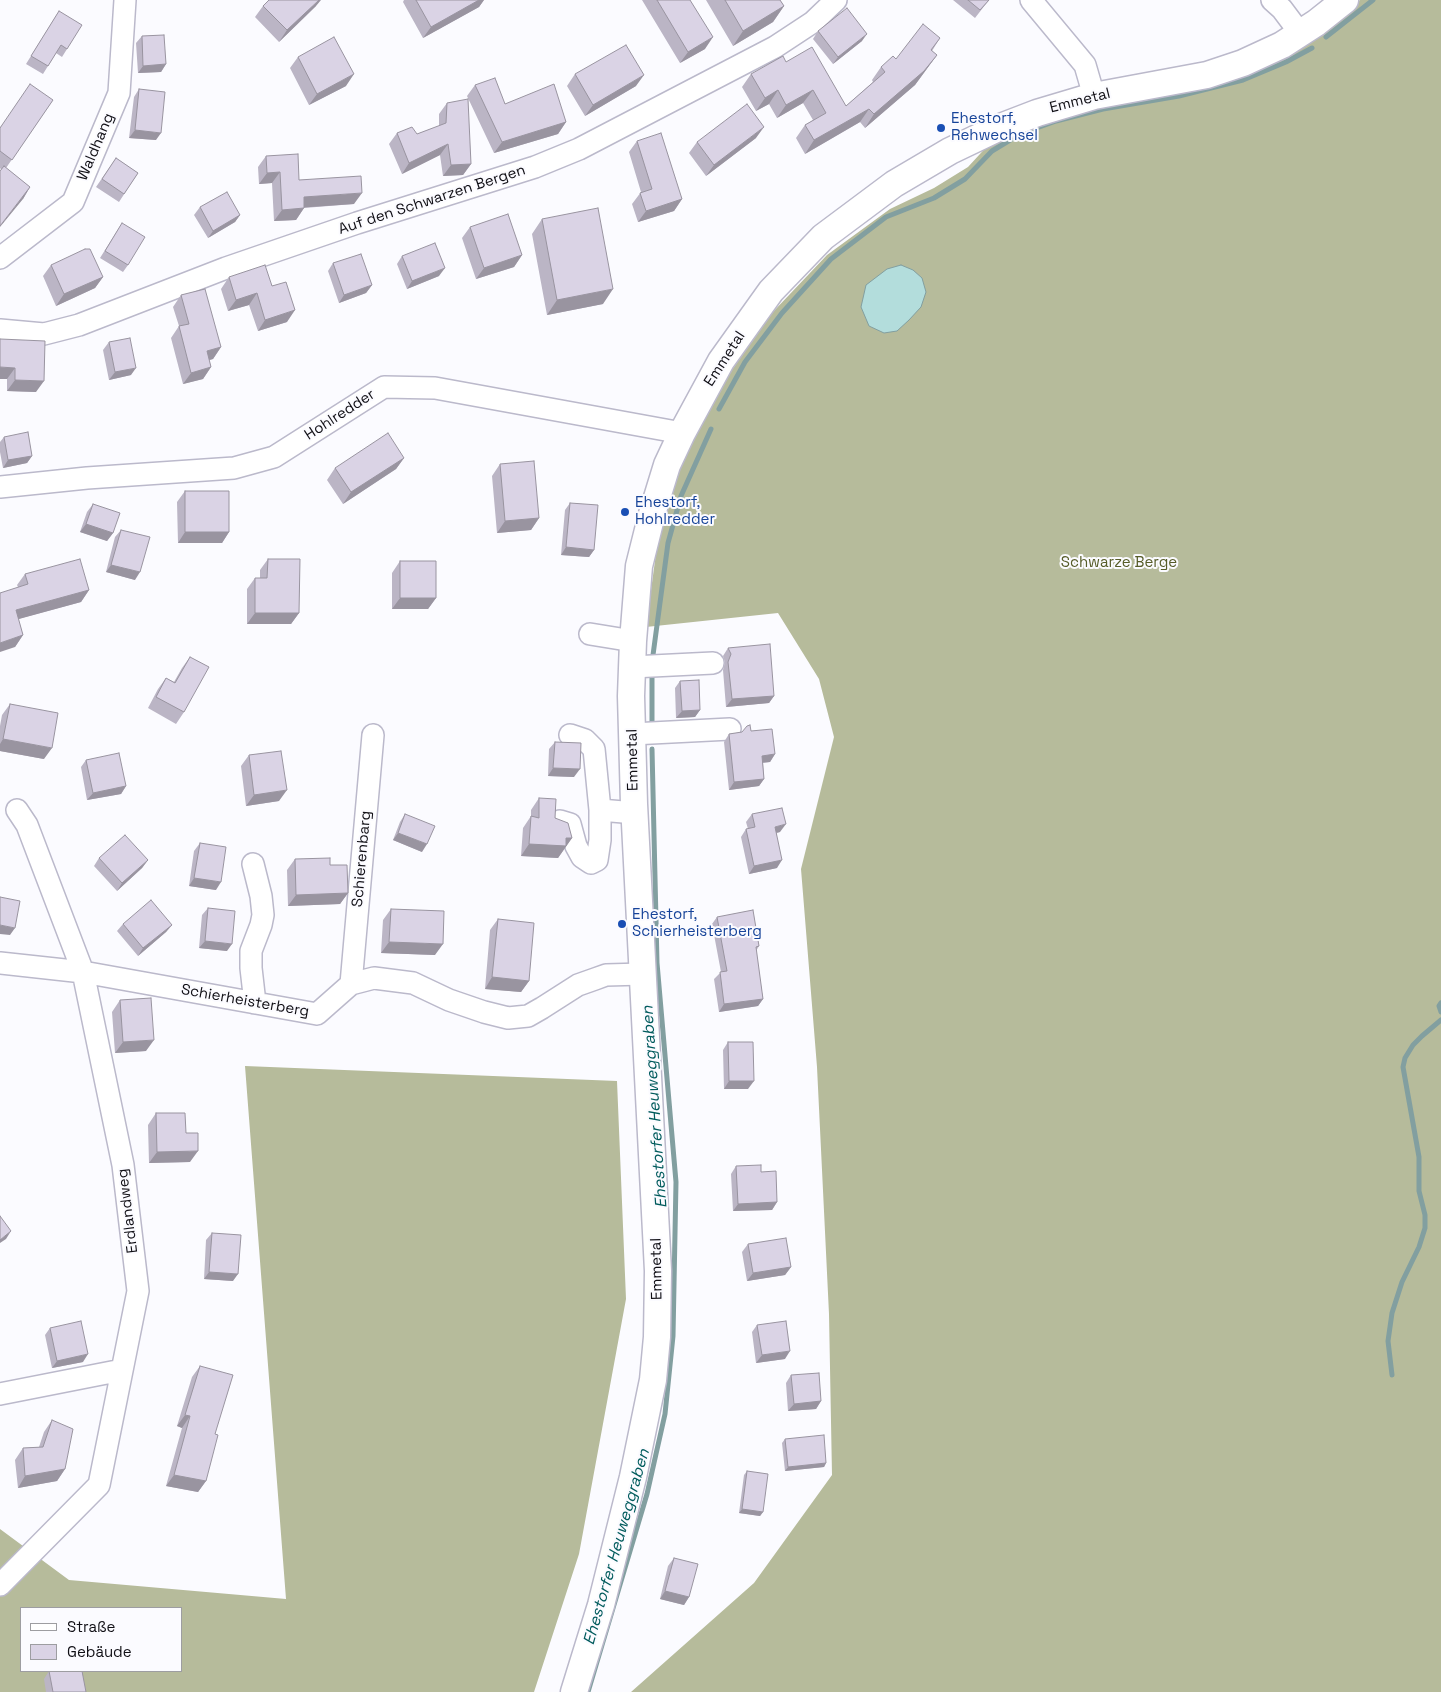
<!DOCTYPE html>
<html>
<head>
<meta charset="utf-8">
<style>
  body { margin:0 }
  #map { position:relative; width:1441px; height:1692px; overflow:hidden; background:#fbfbff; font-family:"Space Grotesk",sans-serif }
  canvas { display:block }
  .legend { position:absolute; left:20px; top:1607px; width:162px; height:65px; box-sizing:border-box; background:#fbfbff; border:1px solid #9d9da1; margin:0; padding:6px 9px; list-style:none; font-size:15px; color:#100f15 }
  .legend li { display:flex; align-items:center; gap:10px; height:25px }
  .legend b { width:25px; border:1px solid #9d9da1 }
</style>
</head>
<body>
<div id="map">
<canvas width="1441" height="1692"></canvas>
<ul class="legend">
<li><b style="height:6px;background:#fff"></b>Straße</li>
<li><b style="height:14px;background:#dad3e5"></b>Gebäude</li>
</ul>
</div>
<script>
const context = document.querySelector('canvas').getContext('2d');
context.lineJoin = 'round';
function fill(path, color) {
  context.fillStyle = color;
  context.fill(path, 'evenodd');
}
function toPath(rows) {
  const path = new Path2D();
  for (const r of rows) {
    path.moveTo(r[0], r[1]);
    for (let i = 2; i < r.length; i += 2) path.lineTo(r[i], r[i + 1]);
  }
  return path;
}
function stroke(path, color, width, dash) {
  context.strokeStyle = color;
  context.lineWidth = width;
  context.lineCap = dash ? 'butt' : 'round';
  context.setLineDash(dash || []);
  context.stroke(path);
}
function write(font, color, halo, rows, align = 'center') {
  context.font = font + ' "Space Grotesk",sans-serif';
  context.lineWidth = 4;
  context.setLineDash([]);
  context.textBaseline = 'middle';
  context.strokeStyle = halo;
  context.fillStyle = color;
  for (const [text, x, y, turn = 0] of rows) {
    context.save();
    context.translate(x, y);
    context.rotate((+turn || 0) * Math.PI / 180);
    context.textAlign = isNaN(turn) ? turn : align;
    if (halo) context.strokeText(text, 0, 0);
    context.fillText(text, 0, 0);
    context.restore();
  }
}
const forest = toPath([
  [1360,0,1441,0,1441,1692,631,1692,754,1583,832,1475,829,1314,817,1067,801,869,834,737,819,679,778,613,646,627,657,546,675,479,715,394,771,314,827,255,890,209,934,188,968,167,991,142,1316,34],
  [245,1066,617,1081,626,1299,579,1554,534,1692,0,1692,0,1529,69,1580,286,1599],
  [21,1608,181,1608,181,1671,21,1671]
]);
const water = toPath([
  [901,265,913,270,922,278,926,292,921,307,909,320,897,331,884,333,869,326,861,307,866,285,887,269,901,265]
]);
const stream = toPath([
  [1326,37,1373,0],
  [719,409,745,362,782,313,831,259,886,217,934,198,965,179,992,151,1020,134,1056,121,1103,109,1179,96,1243,80,1286,62,1312,48],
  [653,655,668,543,681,496,711,429],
  [652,721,652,677],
  [1441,1003,1439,1006,1441,1012],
  [1392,1375,1388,1341,1392,1313,1402,1282,1419,1247,1425,1228,1425,1215,1419,1191,1419,1157,1403,1067,1405,1058,1413,1045,1422,1036,1441,1020],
  [588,1692,647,1494,665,1414,673,1336,676,1182,657,963,652,749]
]);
const minor = toPath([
  [1031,0,1085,65,1094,96],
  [1272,0,1282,9,1300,33],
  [0,258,73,202,119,93,125,0],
  [0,330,44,334,79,325,226,268,357,223,535,167,579,149,775,47,813,22,836,0],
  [0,487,87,478,234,468,274,457,384,387,435,388,682,433],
  [590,634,633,641],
  [632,667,713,663],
  [632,734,730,729],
  [600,810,635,813],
  [560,821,570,824,576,846,582,857,591,863,597,860,600,840,600,810,594,749,585,740,570,735],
  [253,864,261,896,263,915,261,925,251,951,251,968,255,1003],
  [0,963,83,972,317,1014,351,984,374,978,413,983,449,1000,484,1012,508,1018,528,1016,542,1008,578,985,595,979,606,975,643,974],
  [351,984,373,735],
  [0,1394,122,1370],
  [0,1585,99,1485,138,1291,123,1165,83,972,27,825,17,810]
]);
const major = toPath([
  [574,1692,601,1605,633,1477,653,1380,657,1337,658,1271,634,804,631,696,633,641,639,566,652,514,667,465,682,433,721,361,771,291,823,237,894,184,950,151,998,128,1037,113,1094,96,1207,75,1243,63,1282,45,1316,23,1345,0]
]);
const wall = toPath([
  [404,0,484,0,479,7,423,38,403,2],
  [642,0,690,0,705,49,680,63],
  [706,0,780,0,784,6,773,22,733,46],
  [953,0,989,0,975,18],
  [263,6,316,6,279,42,255,17],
  [59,11,67,49,62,57,56,53,43,74,26,64],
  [818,31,862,41,833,64,813,39],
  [142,36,166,64,161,72,138,73,136,43],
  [940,38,932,51,937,55,915,85,865,128,860,122,805,154,796,138,805,125,813,120,803,103,777,118,769,104,756,111,742,87,751,74,786,62,846,106,873,82,872,80,881,67],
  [298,57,346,86,309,105,290,68],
  [575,74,636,86,585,116,567,86],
  [475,85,505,104,566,122,558,134,494,153,467,96],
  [139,89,156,140,129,138,134,97],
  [53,100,6,168,30,187,23,199,0,168,0,127],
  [447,103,471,164,463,175,443,176,440,155,402,174,389,144,397,133,417,134,439,126,439,114],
  [756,138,706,176,689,153,697,142],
  [637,141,682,199,674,211,638,222,632,204,641,192,629,152],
  [266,156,299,180,354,204,304,208,296,220,274,221,272,183,259,184,258,167],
  [116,158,138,173,119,202,96,187],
  [200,207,240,215,235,222,208,238,194,215],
  [542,219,603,304,547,315,532,234],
  [122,223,128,265,123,272,100,258],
  [470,227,522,255,514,267,476,279,462,238],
  [402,256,439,276,407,289,397,264],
  [333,263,372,285,366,293,339,303,328,271],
  [51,265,103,277,95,288,56,306,43,276],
  [229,277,272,286,287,322,258,331,249,305,228,311,221,289],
  [181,295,221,347,213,359,209,360,211,367,203,379,183,384,171,338,179,326,173,307],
  [0,339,36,392,7,391,7,379],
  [109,342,131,375,109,380,103,350],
  [4,437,32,456,27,463,3,468,0,452,0,442],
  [404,458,396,469,343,504,327,480,335,468],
  [500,464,539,518,531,530,497,533,492,476],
  [185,491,229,532,222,543,178,543,177,502],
  [570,503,594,550,589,557,561,555,565,510],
  [93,504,113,533,107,541,80,532,87,512],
  [121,530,135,580,106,572,115,537],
  [268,559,299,613,291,624,247,624,247,589,255,578,260,578,260,570],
  [400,561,436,598,428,609,392,609,392,573],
  [25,574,89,590,81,602,18,619,23,635,15,647,18,587,17,585],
  [728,648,774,696,769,703,726,707,723,670,725,662,723,656],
  [190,657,184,712,176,724,148,708,158,689,166,678,174,682,182,668],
  [680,681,700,710,695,717,676,718,675,688],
  [10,704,44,759,0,751,0,726,2,715],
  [751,731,775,754,770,762,763,763,764,779,759,786,729,790,724,742,729,734],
  [555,742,574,777,548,776,549,749],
  [249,755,279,801,246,806,241,766],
  [86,760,126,786,121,794,87,800,81,767],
  [539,798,572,838,558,858,521,856,523,828,531,816,531,810],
  [405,814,422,852,393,840,400,822],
  [752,814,780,832,777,833,777,868,749,874,741,837,746,829,748,829,746,822],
  [200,843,216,890,189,886,194,851],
  [99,858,148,860,142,868,117,891,94,866],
  [295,859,330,865,348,893,340,904,288,906,287,870],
  [208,908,227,951,199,948,202,915],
  [391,909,435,955,381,953,383,920],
  [717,917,759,946,756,951,763,999,758,1006,719,1012,714,979,721,972,712,924],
  [498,919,529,981,521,992,485,989,490,930],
  [123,924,172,925,166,932,138,956,117,931],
  [120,1000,146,1051,115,1053,112,1012],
  [728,1042,748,1089,724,1089,723,1050],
  [156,1113,186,1133,190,1162,149,1163,148,1125],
  [736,1166,761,1172,777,1202,772,1210,733,1211,731,1174],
  [212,1233,233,1281,204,1279,206,1240],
  [748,1244,791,1267,785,1275,747,1281,742,1252],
  [757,1325,785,1359,756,1363,752,1332],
  [50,1328,83,1362,52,1368,45,1335],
  [200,1366,206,1481,198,1492,166,1486,182,1428,177,1426,192,1377],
  [791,1375,821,1401,816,1409,788,1411,786,1383],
  [52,1420,65,1469,57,1481,18,1488,15,1460,23,1448,39,1447,44,1432],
  [785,1439,826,1463,824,1467,785,1471,782,1443],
  [747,1471,763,1512,760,1516,739,1513,744,1475],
  [674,1558,689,1597,684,1605,660,1599,668,1566],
  [49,1671,86,1692,46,1692,44,1679]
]);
const shadedWall = toPath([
  [319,0,321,0,316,6,279,42,287,30],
  [479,0,484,0,479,7,423,38,431,27],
  [784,6,773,22,733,46,743,31],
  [867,34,862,41,833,64,838,57],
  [713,37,705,49,680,63,688,52],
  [937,55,915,85,865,128,874,114],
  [166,64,161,72,138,73,143,66],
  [354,74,346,86,309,105,317,94],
  [644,75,636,86,585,116,593,105],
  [778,90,769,104,756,111,765,98],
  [813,90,803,103,777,118,786,105],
  [869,109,860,122,805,154,814,140],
  [566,122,558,134,494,153,502,142],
  [764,127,756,138,706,176,714,165],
  [135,130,161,133,156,140,129,138],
  [448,144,440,155,402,174,409,163],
  [471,164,463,175,443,176,451,165],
  [280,172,272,183,259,184,267,173],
  [30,187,23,199,0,227,0,226],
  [362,193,354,204,296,208,304,197],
  [682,199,674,211,638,222,646,211],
  [304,208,296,220,274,221,282,210],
  [240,215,235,222,208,238,213,231],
  [522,255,514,267,476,279,484,268],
  [445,268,439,276,407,289,412,281],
  [103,277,95,288,56,306,64,294],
  [372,285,366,293,339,303,344,295],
  [613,289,603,304,547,315,557,300],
  [257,293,249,305,228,311,236,300],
  [295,310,287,322,258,331,265,320],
  [221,347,213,359,199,363,207,351],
  [0,367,15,368,7,379,0,379],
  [211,367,203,379,183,384,191,373],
  [136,368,131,375,109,380,115,372],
  [15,380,44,381,36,392,7,391],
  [32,456,27,463,3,468,8,460],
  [404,458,396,469,343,504,351,492],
  [539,518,531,530,497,533,505,521],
  [86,524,113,533,107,541,80,532],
  [185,532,229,532,222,543,178,543],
  [566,547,594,550,589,557,561,555],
  [111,565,140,572,135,580,106,572],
  [89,590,81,602,8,622,16,610],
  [400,598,436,598,428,609,392,609],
  [255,613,299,613,291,624,247,624],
  [23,635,15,647,0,652,0,643],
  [774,696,769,703,726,707,732,699],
  [700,710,695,717,676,718,682,711],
  [3,739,52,748,44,759,0,751,0,744],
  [775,754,770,762,757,763,762,756],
  [553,768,580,769,574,777,548,776],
  [764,779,759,786,729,790,734,782],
  [126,786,121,794,87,800,93,793],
  [287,790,279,801,246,806,254,795],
  [786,824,780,832,770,834,775,827],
  [398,833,427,844,422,852,393,840],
  [566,838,572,838,558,858,521,856,529,844],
  [148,860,142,868,117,891,122,883],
  [782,860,777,868,749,874,754,866],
  [194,878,221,882,216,890,189,886],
  [348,893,340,904,288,906,296,895],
  [0,925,15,928,10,935,0,934],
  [172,925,166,932,138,956,143,948],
  [205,941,232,944,227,951,199,948],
  [389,942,443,944,435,955,381,953],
  [492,977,529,981,521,992,485,989],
  [763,999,758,1006,719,1012,724,1004],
  [154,1040,146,1051,115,1053,123,1042],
  [729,1081,754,1081,748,1089,724,1089],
  [198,1151,190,1162,149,1163,157,1152],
  [777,1202,772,1210,733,1211,738,1204],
  [11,1231,6,1239,0,1243,0,1240],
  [791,1267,785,1275,747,1281,753,1273],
  [209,1272,238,1274,233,1281,204,1279],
  [790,1351,785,1359,756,1363,762,1355],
  [88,1354,83,1362,52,1368,57,1361],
  [821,1401,816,1409,788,1411,794,1404],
  [185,1415,190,1416,182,1428,177,1426],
  [826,1463,824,1467,785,1471,788,1467],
  [65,1469,57,1481,18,1488,25,1476],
  [174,1475,206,1481,198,1492,166,1486],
  [742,1509,763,1512,760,1516,739,1513],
  [665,1591,689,1597,684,1605,660,1599]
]);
const building = toPath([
  [269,0,319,0,287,30,263,6,269,0],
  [416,0,479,0,431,27,416,0],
  [657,0,690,0,713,37,688,52,657,0],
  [725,0,780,0,784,6,743,31,725,0],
  [968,0,989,0,980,10,968,0],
  [847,8,867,34,838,57,818,31,847,8],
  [59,11,82,25,67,49,61,45,48,66,31,56,59,11],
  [923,24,940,38,931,50,937,55,924,71,874,114,869,109,814,140,805,125,826,113,813,90,786,105,778,90,765,98,751,74,783,56,786,62,812,47,846,106,885,72,881,67,893,56,896,59,923,24],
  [164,35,166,64,143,66,142,36,164,35],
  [334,37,354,74,317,94,298,57,334,37],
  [626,45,644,75,593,105,575,74,626,45],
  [495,78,505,104,554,84,566,122,502,142,475,85,495,78],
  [30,84,53,100,12,160,0,151,0,128,30,84],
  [139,89,165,92,161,133,135,130,139,89],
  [468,99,471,164,451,165,448,144,409,163,397,133,412,127,417,134,446,123,447,103,468,99],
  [747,104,764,127,714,165,697,142,747,104],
  [661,133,682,199,646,211,640,193,652,189,637,141,661,133],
  [298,154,299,180,361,176,362,193,304,197,304,208,282,210,280,172,267,173,266,156,298,154],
  [116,158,138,173,124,194,102,179,116,158],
  [4,166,30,187,0,226,0,171,4,166],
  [227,192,240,215,213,231,200,207,227,192],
  [598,208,613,289,557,300,542,219,598,208],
  [508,214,522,255,484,268,470,227,508,214],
  [122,223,145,237,128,265,105,251,122,223],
  [435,243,445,268,412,281,402,256,435,243],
  [85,249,90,249,103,277,64,294,51,265,85,249],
  [361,254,372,285,344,295,333,263,361,254],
  [265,265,272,286,286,282,295,310,265,320,257,293,236,300,229,277,265,265],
  [205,289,221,347,207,351,211,367,191,373,179,326,189,324,181,295,205,289],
  [130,338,136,368,115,372,109,342,130,338],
  [0,339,45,341,44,381,15,380,15,368,0,367,0,339],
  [28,432,32,456,8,460,4,437,28,432],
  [388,433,404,458,351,492,335,468,388,433],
  [534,461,539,518,505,521,500,464,534,461],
  [185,491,229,491,229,532,185,532,185,491],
  [570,503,598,505,594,550,566,547,570,503],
  [93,504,120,513,113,533,86,524,93,504],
  [121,530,150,537,140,572,111,565,121,530],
  [80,559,89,590,16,610,23,635,0,643,0,593,28,584,25,574,80,559],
  [268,559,300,559,299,613,255,613,255,578,267,578,268,559],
  [400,561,436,561,436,598,400,598,400,561],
  [770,644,774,696,732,699,728,662,731,654,728,648,770,644],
  [190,657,209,667,184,712,156,697,166,678,175,683,190,657],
  [699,680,700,710,682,711,680,681,699,680],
  [10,704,58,713,52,748,3,739,10,704],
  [750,725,751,731,772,729,775,754,762,756,764,779,734,782,729,734,742,732,747,726,750,725],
  [555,742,581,743,580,769,553,768,555,742],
  [281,751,287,790,254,795,249,755,281,751],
  [119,753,126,786,93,793,86,760,119,753],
  [539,798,556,799,555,818,568,823,572,838,566,838,566,846,529,844,531,816,539,818,539,798],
  [782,808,786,824,775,827,782,860,754,866,746,829,755,827,752,814,782,808],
  [405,814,435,826,427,844,398,833,405,814],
  [125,835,148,860,122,883,99,858,125,835],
  [200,843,226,847,221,882,194,878,200,843],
  [330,858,330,865,347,865,348,893,296,895,295,859,330,858],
  [0,897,20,901,15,928,0,925,0,897],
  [151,900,172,925,143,948,123,924,151,900],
  [208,908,235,911,232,944,205,941,208,908],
  [391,909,444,911,443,944,389,942,391,909],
  [753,910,759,946,756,947,763,999,724,1004,720,972,727,971,717,917,753,910],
  [498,919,534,923,529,981,492,977,498,919],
  [151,998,154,1040,123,1042,120,1000,151,998],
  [728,1042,753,1042,754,1081,729,1081,728,1042],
  [156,1113,185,1113,186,1133,198,1133,198,1151,157,1152,156,1113],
  [761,1165,761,1172,776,1171,777,1202,738,1204,736,1166,761,1165],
  [0,1216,11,1231,0,1240,0,1216],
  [212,1233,241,1235,238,1274,209,1272,212,1233],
  [786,1238,791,1267,753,1273,748,1244,786,1238],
  [81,1321,88,1354,57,1361,50,1328,81,1321],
  [786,1321,790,1351,762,1355,757,1325,786,1321],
  [200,1366,233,1375,215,1434,218,1435,206,1481,174,1475,190,1416,185,1415,200,1366],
  [819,1373,821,1401,794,1404,791,1375,819,1373],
  [52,1420,73,1429,65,1469,25,1476,23,1448,43,1447,52,1420],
  [824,1435,826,1463,788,1467,785,1439,824,1435],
  [747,1471,768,1474,763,1512,742,1509,747,1471],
  [674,1558,698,1564,689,1597,665,1591,674,1558],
  [49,1671,82,1671,86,1692,53,1692,49,1671]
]);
const markers = [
  [941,128,5,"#1a4fb4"],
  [625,512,5,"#1a4fb4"],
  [622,924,5,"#1a4fb4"]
];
const streetNames = [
  ["Emmetal",1080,101,-14],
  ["Waldhang",96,147,-67],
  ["Auf den Schwarzen Bergen",432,200,-18],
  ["Emmetal",725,359,-57],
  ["Hohlredder",340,415,-33],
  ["Emmetal",633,760,-91],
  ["Schierenbarg",362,859,-85],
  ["Schierheisterberg",245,1001,10],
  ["Erdlandweg",128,1211,-97],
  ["Emmetal",657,1269,-91]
];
const transitNames = [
  ["Ehestorf,",951,119],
  ["Rehwechsel",951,136],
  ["Ehestorf,",635,503],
  ["Hohlredder",635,520],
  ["Ehestorf,",632,915],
  ["Schierheisterberg",632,932]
];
const parkNames = [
  ["Schwarze Berge",1119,563]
];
const waterNames = [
  ["Ehestorfer Heuweggraben",655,1107,-94],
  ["Ehestorfer Heuweggraben",617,1547,-74]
];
fill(forest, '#b6bb9b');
fill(water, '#b3dddc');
stroke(water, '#829fa0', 1);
stroke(stream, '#829fa0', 5);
stroke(minor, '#bbb9cb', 24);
stroke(major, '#bbb9cb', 29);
stroke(minor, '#fff', 21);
stroke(major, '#fff', 26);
fill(wall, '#bbb5c5');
fill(shadedWall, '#9994a0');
fill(building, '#dad3e5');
stroke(building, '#9994a0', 1);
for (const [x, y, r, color] of markers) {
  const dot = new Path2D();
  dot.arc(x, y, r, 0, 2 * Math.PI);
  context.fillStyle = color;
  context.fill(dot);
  stroke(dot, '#fbfbff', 2);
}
write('15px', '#100f15', '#fbfbff', streetNames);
write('15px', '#164399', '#fbfbff', transitNames, 'left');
write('15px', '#565c28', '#fbfbff', parkNames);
write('italic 16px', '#005b5c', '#fbfbff', waterNames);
</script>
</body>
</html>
